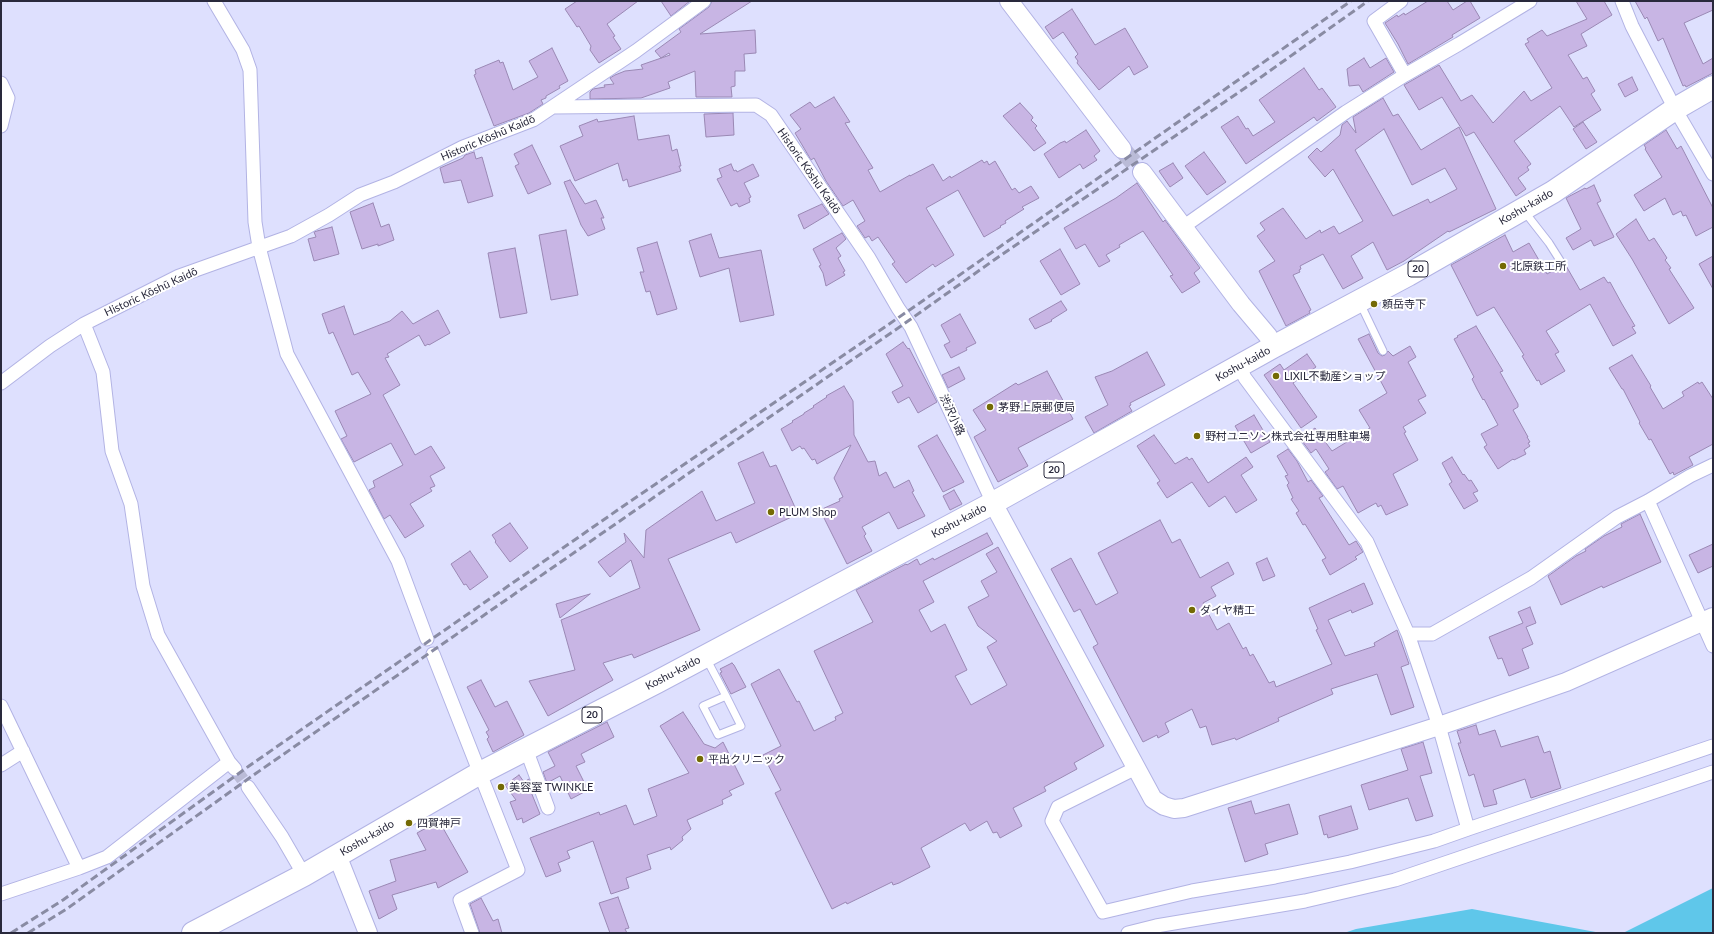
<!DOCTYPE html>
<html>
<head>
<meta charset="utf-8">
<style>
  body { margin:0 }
  #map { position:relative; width:1714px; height:934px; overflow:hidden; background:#dee0fe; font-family:Lato,sans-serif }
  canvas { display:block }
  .frame { position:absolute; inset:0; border:2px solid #29293c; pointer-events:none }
</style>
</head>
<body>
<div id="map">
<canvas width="1714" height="934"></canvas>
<div class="frame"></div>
</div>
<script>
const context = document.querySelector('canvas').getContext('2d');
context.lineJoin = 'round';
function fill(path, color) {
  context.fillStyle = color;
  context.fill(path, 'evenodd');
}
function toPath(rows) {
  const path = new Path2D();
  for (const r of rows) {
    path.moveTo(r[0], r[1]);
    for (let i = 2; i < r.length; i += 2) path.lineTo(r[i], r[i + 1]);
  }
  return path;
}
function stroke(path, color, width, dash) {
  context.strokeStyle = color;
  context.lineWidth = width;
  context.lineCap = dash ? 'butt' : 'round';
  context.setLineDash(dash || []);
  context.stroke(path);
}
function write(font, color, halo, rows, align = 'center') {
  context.font = font + ' Lato,"Noto Sans JP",sans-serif';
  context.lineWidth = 4;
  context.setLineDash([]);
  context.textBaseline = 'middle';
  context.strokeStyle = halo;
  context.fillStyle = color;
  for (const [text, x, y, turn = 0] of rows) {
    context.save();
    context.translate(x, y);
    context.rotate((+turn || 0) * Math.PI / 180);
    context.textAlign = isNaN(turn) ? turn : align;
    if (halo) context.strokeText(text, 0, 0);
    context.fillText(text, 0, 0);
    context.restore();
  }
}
const water = toPath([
  [1713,888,1713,933,1623,933],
  [1472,909,1601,933,1344,933,1356,929]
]);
const building = toPath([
  [577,1,638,1,607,24,615,36,613,37,621,49,599,63,590,50,591,46,579,26,577,27,565,9,577,1],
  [661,1,690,1,671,16,661,1],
  [712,1,752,1,700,34,755,30,756,53,744,54,745,71,735,71,735,86,731,87,732,97,696,97,695,71,668,82,670,88,641,98,590,99,590,92,593,89,605,87,604,85,614,84,610,78,615,75,625,71,643,69,641,65,670,55,669,53,661,58,655,51,681,32,679,29,709,7,712,1],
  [1428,1,1447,1,1453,10,1467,1,1470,1,1480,18,1452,35,1453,37,1408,64,1398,44,1385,23,1397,15,1398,17,1404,13,1405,15,1428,1],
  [1576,1,1604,1,1612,15,1581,34,1587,46,1568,55,1583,79,1587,77,1595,91,1591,94,1601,110,1574,127,1560,106,1514,141,1531,164,1527,167,1529,170,1518,178,1526,189,1516,196,1474,132,1466,136,1442,97,1419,110,1404,85,1439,65,1461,101,1472,95,1493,123,1524,91,1531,101,1552,88,1525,44,1529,42,1527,39,1542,30,1547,36,1587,19,1576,1],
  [1635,1,1713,1,1713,10,1684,23,1703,64,1713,58,1713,73,1686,87,1685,85,1683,86,1663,38,1658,41,1647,17,1645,19,1635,1],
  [1072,9,1095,45,1125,28,1148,67,1134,75,1129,66,1099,90,1077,63,1078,61,1075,57,1078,54,1063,32,1053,39,1045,27,1072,9],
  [552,48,568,81,559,86,560,88,546,96,546,98,541,100,543,104,529,113,494,126,474,75,476,74,475,70,499,60,500,63,503,62,513,90,538,77,529,61,552,48],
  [1364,58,1370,68,1386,58,1394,72,1363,92,1359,85,1349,86,1347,69,1364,58],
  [1304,68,1319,90,1322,88,1336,107,1317,121,1314,117,1246,164,1221,127,1238,116,1246,129,1248,128,1253,136,1275,122,1259,100,1304,68],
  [1632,77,1638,90,1625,97,1618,84,1632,77],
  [834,97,850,122,845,123,873,168,868,170,880,192,910,175,910,176,933,164,943,181,950,176,951,178,982,160,984,163,987,161,989,165,995,161,1012,190,1015,188,1019,193,1031,186,1039,198,1022,207,1024,209,1005,221,1006,223,1000,226,1001,227,984,237,958,190,926,208,954,255,935,267,933,264,906,283,892,264,895,262,878,237,872,241,869,236,865,238,857,226,865,221,853,200,843,206,826,181,814,158,811,160,795,133,801,129,790,115,810,102,815,108,834,97],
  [1383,98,1393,116,1398,114,1421,150,1459,127,1496,209,1449,232,1448,231,1404,261,1387,270,1373,242,1351,256,1363,278,1343,289,1323,254,1300,266,1301,269,1299,270,1300,272,1293,275,1311,310,1309,311,1310,313,1286,326,1259,271,1275,261,1257,236,1265,230,1260,223,1283,208,1306,239,1320,230,1321,233,1334,226,1339,234,1363,221,1333,169,1325,177,1308,157,1317,148,1321,152,1340,135,1342,125,1347,121,1356,133,1353,117,1383,98],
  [1384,129,1412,185,1445,168,1457,189,1430,203,1428,199,1393,216,1355,150,1384,129],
  [1020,103,1032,116,1033,118,1031,120,1037,126,1035,128,1046,143,1034,151,1003,116,1020,103],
  [733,113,734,135,706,137,704,114,733,113],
  [634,116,638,140,669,135,672,151,677,149,681,166,679,166,681,171,629,187,627,179,623,181,618,163,575,181,560,146,583,136,579,126,597,119,598,122,634,116],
  [1583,122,1597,142,1586,149,1573,129,1583,122],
  [1086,130,1100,151,1094,156,1097,160,1083,169,1080,164,1059,178,1044,154,1060,143,1065,141,1066,143,1086,130],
  [1666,130,1677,149,1681,146,1713,208,1713,227,1696,236,1686,215,1683,216,1681,211,1673,215,1665,198,1644,211,1634,195,1662,177,1645,149,1646,148,1644,145,1666,130],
  [532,145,551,184,528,194,515,166,519,164,514,154,532,145],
  [474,152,476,159,482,157,493,196,468,203,461,180,444,183,440,168,463,158,465,155,474,152],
  [1204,152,1226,182,1207,195,1185,166,1204,152],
  [1173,163,1183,178,1170,187,1159,171,1173,163],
  [731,164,734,171,736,170,737,172,753,164,759,176,744,183,751,197,749,198,750,202,739,207,737,203,731,206,717,179,722,177,719,169,731,164],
  [570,180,585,204,596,200,604,218,601,218,605,229,588,236,581,225,564,182,570,180],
  [1137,183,1163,222,1165,220,1200,268,1194,273,1200,282,1182,293,1170,276,1173,275,1143,231,1119,245,1120,247,1106,255,1110,261,1099,267,1085,244,1076,249,1064,228,1116,198,1137,183],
  [1594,185,1601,201,1597,203,1614,237,1594,246,1591,240,1573,250,1566,238,1581,229,1566,198,1585,188,1586,189,1594,185],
  [373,203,381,227,389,224,394,240,378,246,378,244,362,249,350,212,373,203],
  [822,204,829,214,804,229,798,215,822,204],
  [1636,219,1649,241,1654,238,1667,258,1665,260,1671,268,1669,269,1694,308,1669,324,1632,259,1616,234,1636,219],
  [332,227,339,254,314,261,308,239,316,237,314,232,317,231,332,227],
  [566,230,578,295,551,300,539,235,566,230],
  [842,233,846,239,836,248,841,256,838,258,845,271,843,272,845,275,826,286,823,273,819,266,821,265,813,249,842,233],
  [711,234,719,258,761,250,774,315,740,322,729,268,700,277,689,241,711,234],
  [1505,235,1513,252,1529,243,1547,274,1565,264,1580,290,1604,277,1608,283,1610,282,1622,304,1635,326,1632,327,1636,333,1613,346,1590,304,1546,331,1559,352,1555,354,1565,371,1541,385,1539,380,1537,381,1522,356,1524,355,1494,307,1477,316,1451,265,1505,235],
  [657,242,677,309,657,315,650,291,646,292,640,272,644,272,637,248,657,242],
  [515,248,527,313,500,318,488,253,515,248],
  [1060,249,1080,284,1061,295,1040,261,1060,249],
  [1713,256,1713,289,1699,264,1713,256],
  [1061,301,1067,310,1051,320,1052,321,1035,329,1029,319,1061,301],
  [344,306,354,335,390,321,402,311,413,324,438,310,450,333,429,345,428,344,425,346,419,335,387,354,389,357,385,358,400,385,383,395,415,455,431,446,445,468,430,476,435,486,430,488,432,491,410,504,424,526,405,538,390,515,384,519,369,490,375,487,373,481,403,465,391,443,354,462,341,439,347,436,335,411,371,394,358,372,352,375,333,332,329,334,322,314,344,306],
  [960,314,976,343,966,348,967,350,951,358,944,345,950,342,941,325,960,314],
  [1476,326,1503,371,1500,372,1518,404,1518,407,1513,410,1528,437,1527,437,1530,442,1528,443,1530,446,1524,450,1526,454,1514,460,1513,459,1498,469,1484,447,1487,445,1481,434,1498,425,1484,399,1483,400,1477,389,1472,379,1474,377,1454,339,1458,337,1457,336,1476,326],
  [1369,334,1378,353,1382,356,1385,355,1388,351,1393,356,1410,346,1416,357,1408,362,1426,396,1418,400,1426,413,1403,427,1406,432,1404,433,1418,460,1393,474,1408,505,1386,515,1381,505,1378,507,1376,503,1358,513,1343,486,1337,489,1325,472,1329,469,1316,449,1311,453,1302,441,1308,437,1306,434,1315,428,1332,451,1370,428,1359,410,1387,393,1358,339,1369,334],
  [903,342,908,349,909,348,937,402,918,413,909,397,898,403,892,392,903,386,886,354,903,342],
  [1147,352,1165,385,1130,403,1131,405,1129,406,1132,411,1094,433,1085,417,1108,405,1095,377,1112,371,1147,352],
  [1307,354,1316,367,1293,383,1317,417,1301,428,1264,375,1280,364,1284,370,1307,354],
  [1632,355,1651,386,1650,387,1663,409,1684,396,1682,392,1698,382,1699,384,1702,382,1713,399,1713,444,1689,457,1693,465,1674,475,1673,472,1670,474,1651,439,1649,440,1639,423,1640,422,1623,389,1622,389,1609,368,1632,355],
  [959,367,965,379,948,388,942,375,959,367],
  [1047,371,1073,419,1018,448,1028,466,998,482,974,437,986,430,973,410,1016,383,1018,385,1047,371],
  [844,386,853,401,854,435,868,462,875,461,879,476,886,472,894,488,909,480,914,491,912,492,925,516,898,529,889,512,862,527,866,534,864,536,872,551,847,564,820,510,840,501,839,499,843,497,834,478,851,445,817,464,815,459,812,460,804,448,802,449,800,446,792,451,781,429,793,422,792,421,804,414,804,413,814,407,813,406,827,397,826,396,844,386],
  [1254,415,1270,442,1251,453,1235,426,1254,415],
  [937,435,964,482,943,492,918,446,937,435],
  [1154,435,1175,464,1187,457,1189,460,1192,458,1208,483,1246,457,1253,467,1241,475,1257,500,1236,513,1225,496,1209,507,1192,482,1167,498,1157,483,1160,481,1137,446,1154,435],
  [1288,449,1297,461,1308,482,1311,480,1323,496,1319,498,1349,545,1356,541,1363,552,1355,557,1357,559,1330,575,1322,560,1326,558,1305,524,1303,525,1296,513,1299,511,1291,499,1293,498,1287,485,1289,483,1285,476,1288,475,1277,456,1288,449],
  [763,452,770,467,776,465,798,514,736,543,731,532,668,559,700,630,634,658,632,654,603,663,613,680,548,716,529,681,575,670,561,620,640,588,631,560,610,577,598,562,626,542,624,533,644,558,646,530,702,491,716,521,755,503,738,463,763,452],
  [1452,457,1463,475,1464,474,1469,481,1471,480,1478,491,1473,493,1478,501,1464,509,1449,484,1452,482,1442,463,1452,457],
  [954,490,962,504,950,510,943,496,954,490],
  [1640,514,1661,562,1603,588,1602,586,1561,605,1548,576,1576,556,1586,551,1585,549,1604,536,1622,527,1621,524,1640,514],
  [1160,520,1172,543,1180,539,1200,578,1228,562,1234,574,1211,587,1216,596,1203,603,1217,630,1229,623,1243,649,1246,647,1250,656,1253,654,1269,683,1274,681,1276,687,1332,664,1316,630,1318,629,1309,608,1364,583,1373,604,1352,613,1351,610,1328,620,1345,656,1375,646,1374,643,1397,630,1409,664,1401,667,1414,707,1391,715,1377,674,1331,689,1333,694,1278,718,1279,721,1236,740,1235,738,1212,745,1206,726,1200,728,1192,709,1165,723,1169,732,1158,738,1157,735,1143,742,1093,647,1098,644,1080,609,1074,612,1051,569,1071,558,1096,605,1118,593,1098,553,1160,520],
  [510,523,528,548,510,562,495,542,496,541,492,535,510,523],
  [987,533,993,544,923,581,934,602,919,610,931,632,945,624,967,670,955,676,971,705,1007,685,987,647,997,641,978,626,968,607,989,596,981,581,997,572,986,554,998,547,1104,746,1074,763,1077,769,1044,787,1046,791,1013,808,1022,826,1000,838,997,832,993,833,987,821,970,831,965,823,921,848,930,867,899,883,893,885,892,882,847,904,846,902,832,909,775,793,781,790,763,755,781,746,751,684,779,669,797,702,799,701,814,731,836,720,835,717,843,713,814,651,873,622,856,590,906,564,907,565,917,559,920,565,933,558,934,560,987,533],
  [1713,544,1713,566,1698,573,1689,555,1713,544],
  [470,551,488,577,470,590,466,584,464,585,451,564,470,551],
  [1267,558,1275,576,1263,581,1256,563,1267,558],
  [590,594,560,618,556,604,590,594],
  [1530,607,1536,623,1526,627,1533,644,1522,649,1529,668,1509,676,1502,658,1498,659,1489,637,1523,623,1518,612,1530,607],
  [732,663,734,665,746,687,731,694,720,673,722,672,720,669,732,663],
  [481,680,495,707,507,701,524,735,493,752,487,739,489,737,486,732,489,730,467,687,481,680],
  [683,712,704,744,715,748,723,742,744,784,729,791,732,795,722,800,723,804,687,820,691,829,682,837,683,840,671,850,670,847,647,855,651,869,626,878,629,888,611,894,593,841,567,851,570,858,558,863,561,871,546,877,530,838,599,812,600,815,626,805,634,825,657,816,648,789,689,773,660,726,683,712],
  [607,722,614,737,581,754,585,762,576,766,588,790,571,799,560,776,547,783,543,772,555,766,548,752,607,722],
  [1476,725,1479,735,1495,730,1501,747,1538,736,1544,753,1550,751,1561,788,1531,798,1525,779,1493,790,1497,804,1484,807,1474,774,1469,776,1458,743,1461,743,1457,731,1476,725],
  [1423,742,1432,773,1420,776,1433,816,1416,821,1408,798,1369,810,1361,785,1408,770,1401,749,1423,742],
  [519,775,524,782,529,779,533,791,531,792,540,814,523,823,522,818,517,820,510,802,516,800,505,785,519,775],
  [1251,801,1255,814,1289,804,1298,834,1265,844,1268,854,1245,862,1228,808,1251,801],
  [1351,806,1358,829,1328,838,1327,834,1324,835,1319,816,1351,806],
  [439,821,468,872,438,888,436,882,392,895,397,909,379,919,369,891,396,881,390,860,426,850,417,833,439,821],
  [618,897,629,928,625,929,627,933,610,933,599,903,618,897],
  [481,898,493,921,498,919,502,933,480,933,470,904,481,898]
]);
const streetTunnel = toPath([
  [235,769,248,787]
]);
const secondaryTunnel = toPath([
  [1122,149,1142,172]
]);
const lane = toPath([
  [1524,211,1549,243,1561,262],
  [1360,303,1383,351],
  [706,658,726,696,741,726,718,735,703,706,726,696]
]);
const street = toPath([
  [214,1,243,50,250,70,255,222,259,247,287,354,398,561,427,639],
  [1401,1,1374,21,1405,75],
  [1622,1,1632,26,1675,109,1713,174],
  [1,83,8,98,1,126],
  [553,107,756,105,771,115,869,258,898,308,911,327,993,503],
  [1183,227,1346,112,1405,75,1459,44,1530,1],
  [84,324,103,372,112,451,131,504,143,586,158,635,229,762,235,769],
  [1239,366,1245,378,1367,542,1408,634,1439,726,1468,829,1713,746],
  [1,383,50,346,84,324,179,276,291,236,329,215,360,195,394,182,463,147,533,120,636,51,704,1],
  [1648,501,1713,646],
  [1408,634,1432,634,1531,578,1617,517,1648,501,1690,476,1713,465],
  [433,654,518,870,460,900,472,933],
  [1,706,79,868],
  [526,749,548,808],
  [1,765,23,751],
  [1136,768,1058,807,1052,821,1103,912,1192,891,1275,877,1350,862,1434,841,1468,829],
  [248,787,282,837,304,875],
  [1,894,79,868,107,857,229,762],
  [1128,933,1156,926,1305,901,1395,880,1713,772]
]);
const secondary = toPath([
  [1009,1,1122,149],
  [1142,172,1241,304,1268,336,1273,347],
  [993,503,1153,799,1164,806,1174,809,1184,808,1439,726,1566,682,1713,617],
  [337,855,368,933]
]);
const highway = toPath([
  [193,933,304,875,480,773,657,682,993,503,1273,347,1408,275,1553,192,1675,109,1713,87]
]);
const rail = toPath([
  [11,933,63,900,249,766,622,507,911,309,1351,1],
  [28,933,68,908,255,774,901,326,994,260,1264,75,1368,1]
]);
const markers = [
  [1503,266,4,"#746a04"],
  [1374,304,4,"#746a04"],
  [1276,376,4,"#746a04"],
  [990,407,4,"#746a04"],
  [1197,436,4,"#746a04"],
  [771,512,4,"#746a04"],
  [1192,610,4,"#746a04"],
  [700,759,4,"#746a04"],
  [501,787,4,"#746a04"],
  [409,823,4,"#746a04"]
];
const shields = [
  [1418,269,20],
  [1054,470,20],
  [592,715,20]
];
const shieldNames = [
  ["20",1418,269],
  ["20",1054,470],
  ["20",592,715]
];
const streetNames = [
  ["Historic Kōshū Kaidō",488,138,-23],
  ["Historic Kōshū Kaidō",809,171,55],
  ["Koshu-kaido",1526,207,-30],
  ["Historic Kōshū Kaidō",151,292,-25],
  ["Koshu-kaido",1243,364,-29],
  ["渋沢小路",952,415,65],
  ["Koshu-kaido",959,521,-28],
  ["Koshu-kaido",673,673,-28],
  ["Koshu-kaido",367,838,-30]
];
const poiNames = [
  ["北原鉄工所",1511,266],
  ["頼岳寺下",1382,304],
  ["LIXIL不動産ショップ",1284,376],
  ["茅野上原郵便局",998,407],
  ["野村ユニソン株式会社専用駐車場",1205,436],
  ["PLUM Shop",779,512],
  ["ダイヤ精工",1200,610],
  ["平出クリニック",708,759],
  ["美容室 TWINKLE",509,787],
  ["四賀神戸",417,823]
];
fill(water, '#5fc7ea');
fill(building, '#c8b5e4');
stroke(building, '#9a88b4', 1);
stroke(streetTunnel, '#babbd7', 13, [13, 6]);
stroke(secondaryTunnel, '#babbd7', 18, [18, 9]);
stroke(lane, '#b2b3e4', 9);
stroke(street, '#b2b3e4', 15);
stroke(secondary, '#b2b3e4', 20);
stroke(highway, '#b2b3e4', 24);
stroke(lane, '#fff', 7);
stroke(street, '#fff', 13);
stroke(secondary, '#fff', 18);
stroke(highway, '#fff', 22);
stroke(rail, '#898ba3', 3, [8, 4]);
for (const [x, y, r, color] of markers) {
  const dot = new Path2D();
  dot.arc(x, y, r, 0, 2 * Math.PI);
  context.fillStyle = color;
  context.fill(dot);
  stroke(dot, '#fff', 1.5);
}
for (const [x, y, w] of shields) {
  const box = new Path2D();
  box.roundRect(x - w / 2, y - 8, w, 16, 3);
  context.fillStyle = '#fff';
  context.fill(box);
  stroke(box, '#29293c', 1);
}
write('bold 10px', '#29293c', null, shieldNames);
write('11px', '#29293c', '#fff', streetNames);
write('11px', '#29293c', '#fff', poiNames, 'left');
</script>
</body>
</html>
